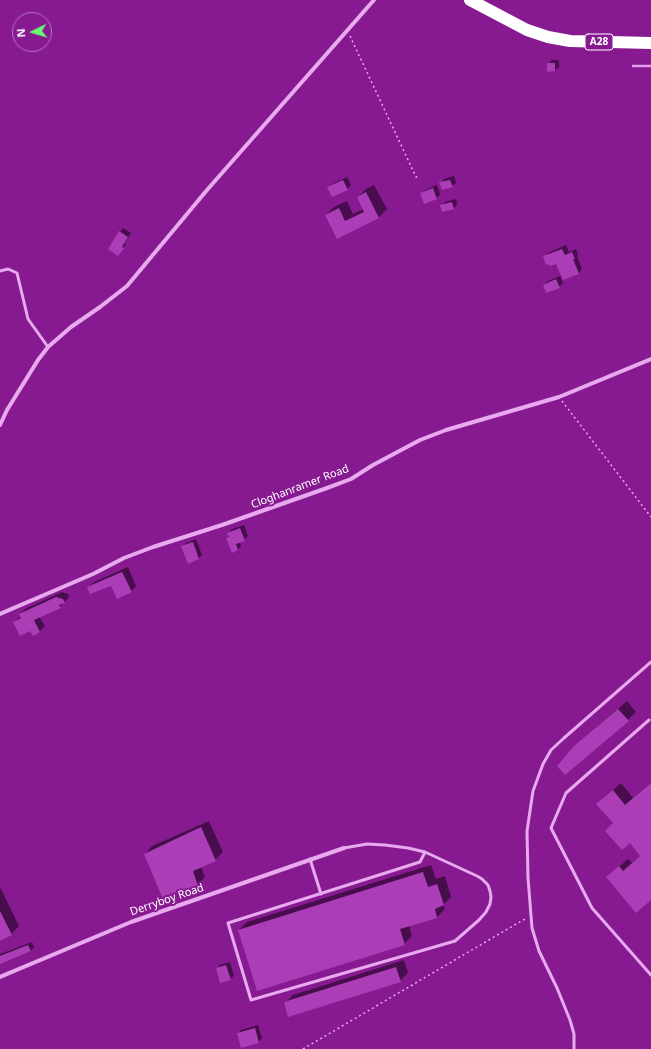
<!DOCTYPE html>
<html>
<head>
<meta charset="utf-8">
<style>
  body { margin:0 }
  #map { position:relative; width:651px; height:1049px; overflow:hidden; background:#871a91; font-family:"Noto Sans",sans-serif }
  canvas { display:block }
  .north { position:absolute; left:12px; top:12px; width:40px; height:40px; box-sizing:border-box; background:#871a91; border:1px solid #b776bd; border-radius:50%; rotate:265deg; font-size:11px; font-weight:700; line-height:16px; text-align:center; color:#fff }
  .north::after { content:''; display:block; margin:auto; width:14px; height:18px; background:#67ff70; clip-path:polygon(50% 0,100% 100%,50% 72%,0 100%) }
</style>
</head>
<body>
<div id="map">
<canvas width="651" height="1049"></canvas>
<div class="north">N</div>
</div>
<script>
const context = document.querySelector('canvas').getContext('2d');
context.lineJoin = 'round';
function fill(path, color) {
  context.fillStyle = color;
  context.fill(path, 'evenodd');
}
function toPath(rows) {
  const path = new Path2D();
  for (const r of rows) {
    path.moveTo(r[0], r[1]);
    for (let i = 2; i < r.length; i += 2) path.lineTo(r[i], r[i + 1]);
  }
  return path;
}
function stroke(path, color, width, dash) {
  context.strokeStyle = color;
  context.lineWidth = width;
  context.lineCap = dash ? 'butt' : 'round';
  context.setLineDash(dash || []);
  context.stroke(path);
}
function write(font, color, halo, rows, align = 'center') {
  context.font = font + ' "Noto Sans",sans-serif';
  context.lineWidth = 4;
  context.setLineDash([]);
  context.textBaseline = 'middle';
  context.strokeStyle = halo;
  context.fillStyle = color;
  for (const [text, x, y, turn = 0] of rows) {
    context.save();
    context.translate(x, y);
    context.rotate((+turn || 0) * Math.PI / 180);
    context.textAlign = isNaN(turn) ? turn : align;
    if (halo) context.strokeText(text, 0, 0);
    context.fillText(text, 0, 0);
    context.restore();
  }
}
const shadow = toPath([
  [552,60,559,60,559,67,555,70,548,64],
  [454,176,456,183,452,186,441,183,444,179],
  [347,177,351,185,347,189,328,188,332,184],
  [374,185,387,209,379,217,338,238,326,215,334,207,347,201,353,214,364,209,358,197,366,189],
  [437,185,440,194,437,198,425,203,421,193,425,190],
  [456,199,457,204,454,208,442,206,445,202],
  [123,228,131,233,125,243,126,244,118,255,120,232],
  [566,245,569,252,576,249,578,254,577,256,582,269,579,273,564,279,557,262,544,257,548,253],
  [560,276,563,283,559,287,544,285,548,281],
  [244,525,248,536,244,540,240,542,241,546,237,550,227,538,229,536,228,533,232,529],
  [196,539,202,555,199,558,182,547,186,543],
  [128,567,136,586,131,592,111,584,88,587,94,582],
  [62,592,68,594,69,597,60,607,39,616,45,626,40,631,33,635,30,629,14,622,21,616,20,614,25,609],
  [627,701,636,712,628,720,584,738],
  [621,783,633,798,651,783,651,899,615,870,628,859,632,863,641,855,614,823,606,796],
  [209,821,223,852,215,860,201,867,205,877,197,885,145,854,152,846],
  [431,865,436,879,445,876,451,897,443,905,445,909,437,917,409,925,412,936,404,944,239,930,247,922],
  [0,887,19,926,11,934,0,940],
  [32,942,34,947,31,951,0,963,0,954],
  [404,960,408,973,400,981,285,1003,293,995],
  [230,962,234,976,230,979,217,969,220,965],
  [258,1025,262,1038,259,1042,238,1033,241,1030]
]);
const stream = toPath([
  [633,66,651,66]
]);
const building = toPath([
  [547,63,555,63,555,71,547,72],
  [343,180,348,190,332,197,327,187],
  [450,180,453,187,442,190,439,182],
  [433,188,437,199,424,204,420,193],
  [366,192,379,218,337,239,325,215,339,208,345,221,364,212,357,197],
  [452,202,454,209,442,212,440,205],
  [119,231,128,237,122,247,124,248,118,256,108,249],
  [562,249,565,255,572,252,575,259,573,259,579,274,563,280,556,264,550,266,549,264,546,265,543,256],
  [556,279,560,288,546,293,543,285],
  [240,528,245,541,236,544,238,550,232,553,226,538,229,537,227,533],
  [193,542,199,559,188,564,181,546],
  [122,572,132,592,117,599,111,586,90,594,87,587],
  [56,597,63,599,65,603,59,605,61,608,34,620,40,632,33,636,30,631,20,636,13,622,21,618,19,614],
  [618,709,629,721,565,775,557,766,574,746],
  [651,783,651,900,636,913,606,877,619,866,623,871,640,856,630,843,622,850,605,831,613,823,596,804,613,790,625,805],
  [201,827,216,861,193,871,198,886,162,897,144,854],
  [423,872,428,887,437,884,444,905,435,909,437,918,400,929,405,945,257,991,238,930],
  [0,911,12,935,0,941],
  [28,945,31,951,0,964,0,956],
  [226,965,231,980,220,983,216,968],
  [396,967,401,982,288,1017,284,1003,287,1001],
  [255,1028,259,1043,241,1048,237,1033]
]);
const path = toPath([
  [350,36,416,177,419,176],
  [562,401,651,517],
  [303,1049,523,920,526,919]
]);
const lane = toPath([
  [0,271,8,269,17,273,28,319,48,347],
  [649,720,566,793,551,828,592,908,651,975],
  [344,848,367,844,385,845,408,848,425,852,477,876,482,879,488,885,490,891,491,897,490,904,486,912,479,920,455,941,251,1000,228,923,420,862,425,852],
  [310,859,321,894],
  [574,1049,574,1034,570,1020,557,988,539,951,532,928,528,878,527,831,533,791,543,764,551,750,564,738,651,662]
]);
const street = toPath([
  [0,425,7,410,38,360,48,347,71,327,100,307,127,286,207,190,374,0],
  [0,614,93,574,124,558,153,547,222,525,327,488,351,479,373,465,420,440,446,430,559,397,651,359],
  [0,977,131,922,344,848]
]);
const highway = toPath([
  [470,0,527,30,548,37,570,41,651,43]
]);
const shields = [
  [599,42,28]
];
const shieldNames = [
  ["A28",599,42]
];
const streetNames = [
  ["Cloghanramer Road",300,487,-21],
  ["Derryboy Road",167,900,-19]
];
fill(shadow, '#0007');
stroke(stream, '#e79cf1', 2.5);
fill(building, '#ab3eb7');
stroke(path, '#e8a9ef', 1.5, [2, 3]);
stroke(lane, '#e8a9ef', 3);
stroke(street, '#e8a9ef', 4);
stroke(highway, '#fff', 12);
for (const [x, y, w] of shields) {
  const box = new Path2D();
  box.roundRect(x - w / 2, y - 8, w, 16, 3);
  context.fillStyle = '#871a91';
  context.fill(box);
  stroke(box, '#fff', 1);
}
write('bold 10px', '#fff', null, shieldNames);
write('11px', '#fff', '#871a91', streetNames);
</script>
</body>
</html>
